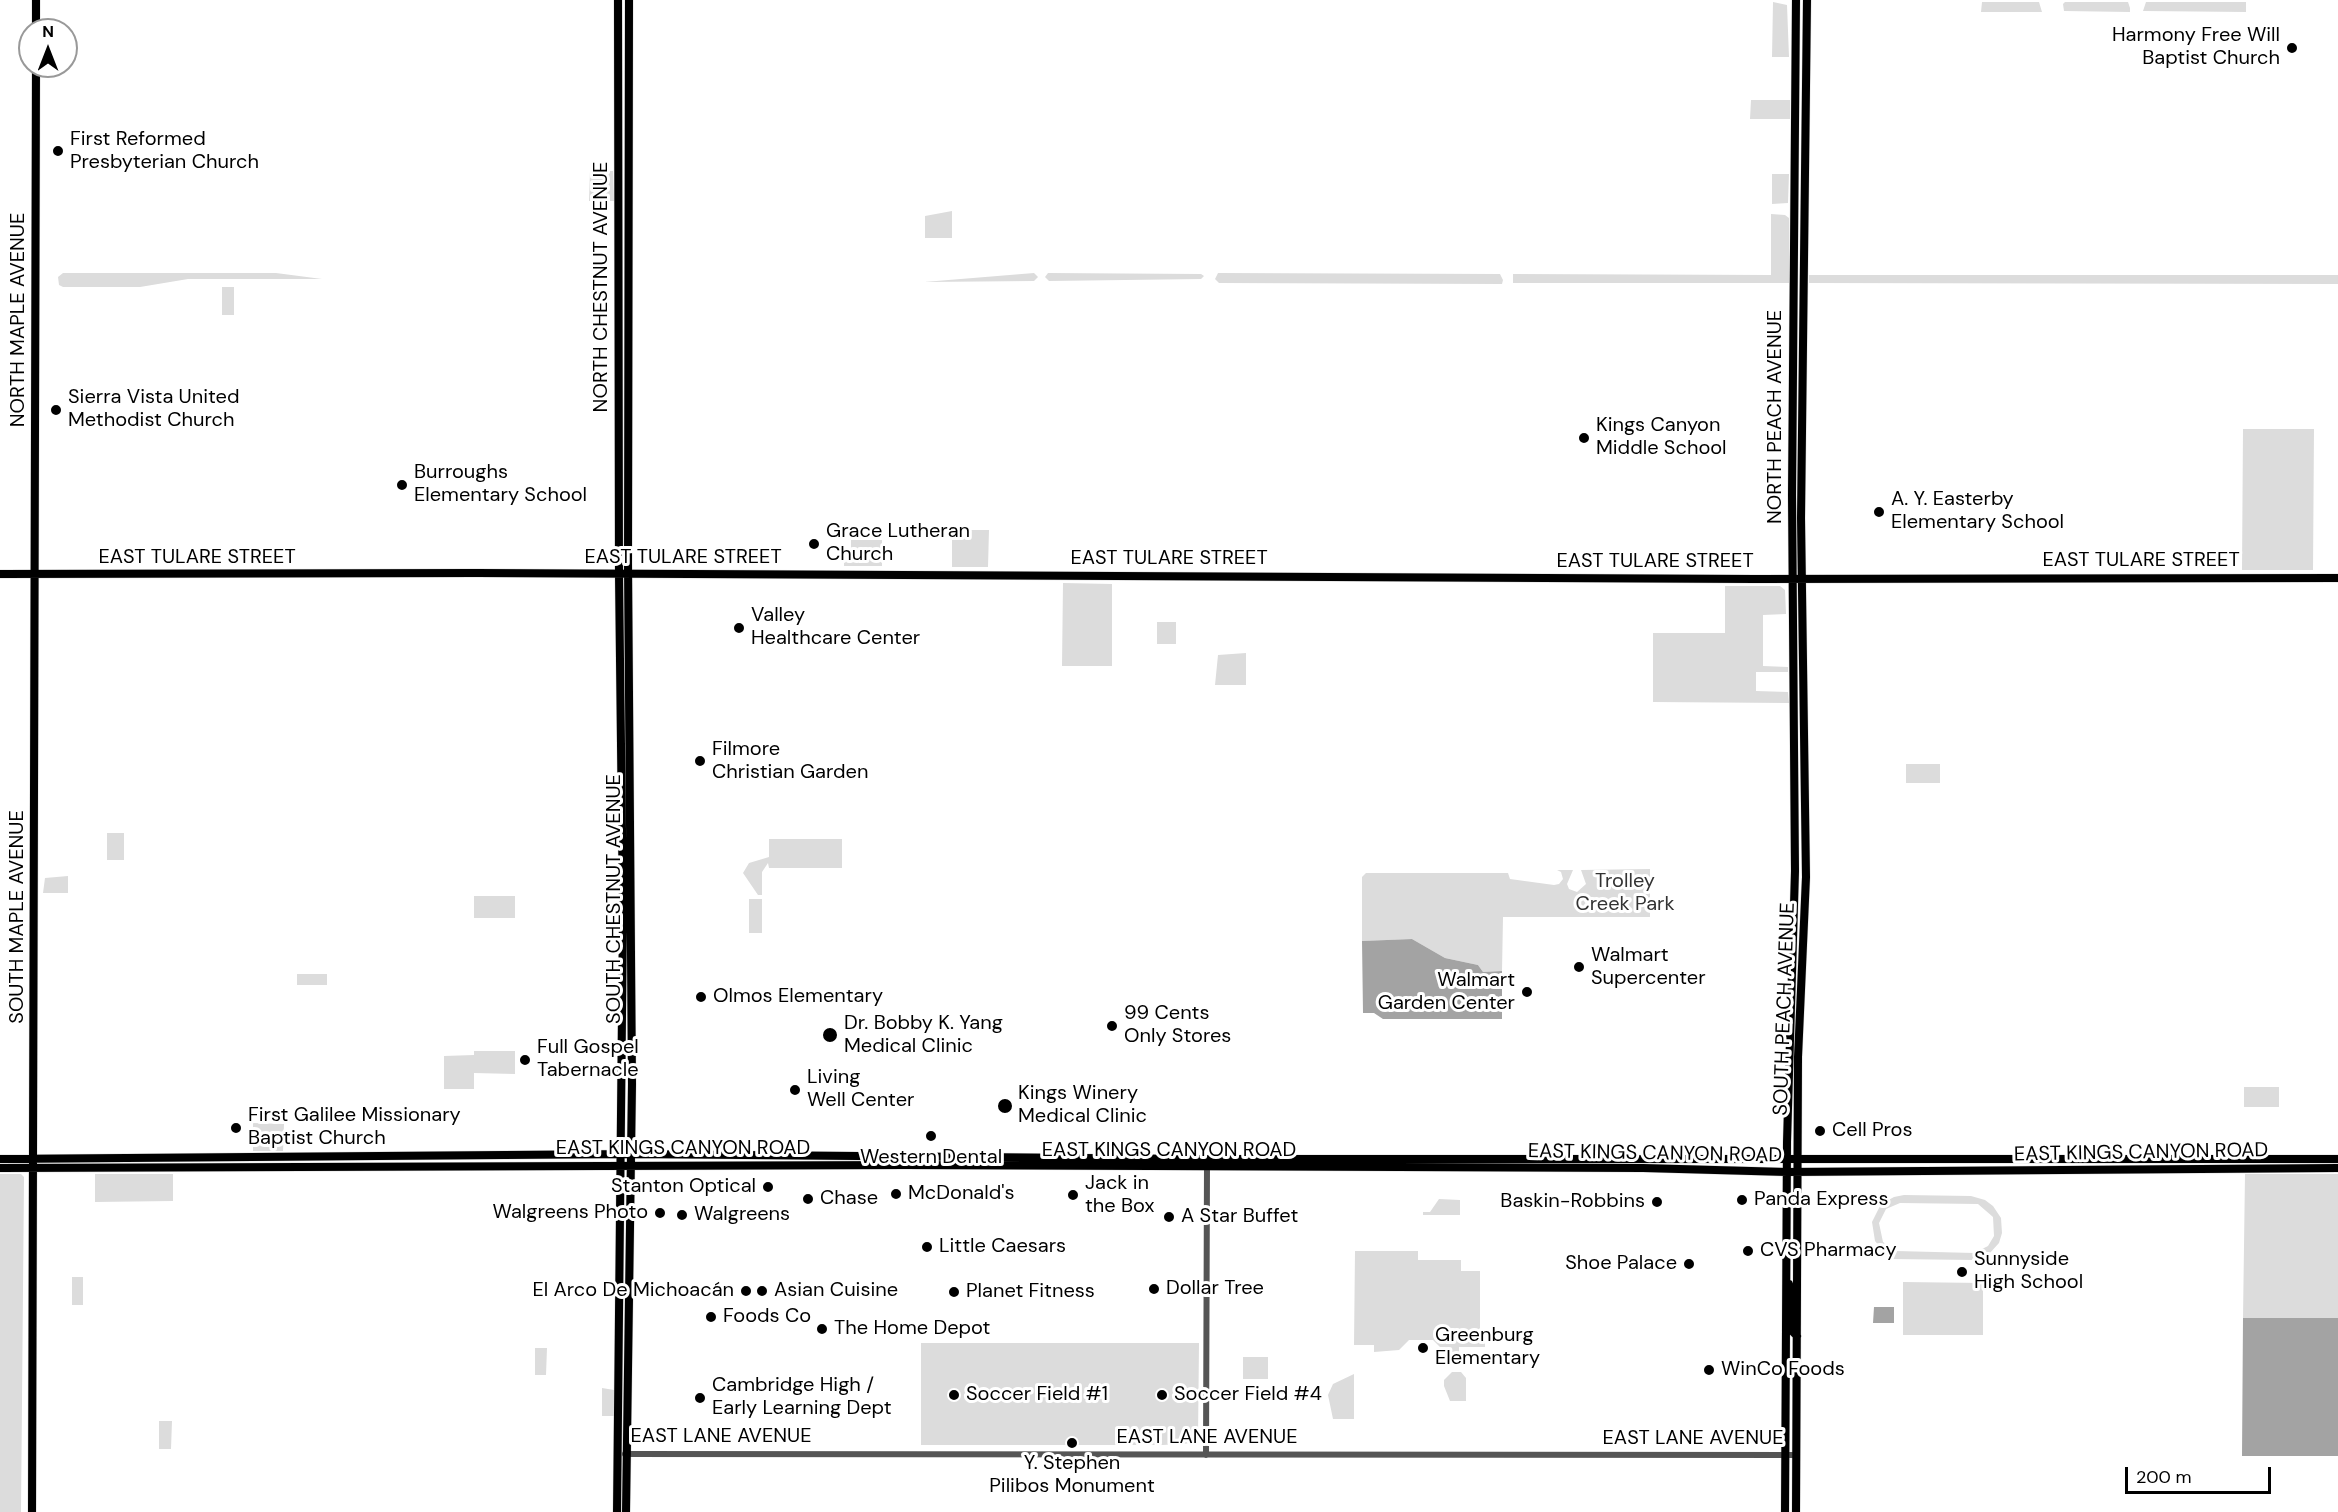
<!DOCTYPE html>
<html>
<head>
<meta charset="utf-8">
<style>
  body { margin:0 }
  #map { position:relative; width:2338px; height:1512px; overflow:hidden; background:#fff; font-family:"DM Sans",sans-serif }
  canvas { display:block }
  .north { position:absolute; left:18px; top:18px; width:60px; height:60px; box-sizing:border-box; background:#fff; border:2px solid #999; border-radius:50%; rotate:0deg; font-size:16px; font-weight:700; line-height:24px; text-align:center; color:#000 }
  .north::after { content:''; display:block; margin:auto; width:21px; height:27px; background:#000; clip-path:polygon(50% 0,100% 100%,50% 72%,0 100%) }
  .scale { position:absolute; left:2125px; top:1467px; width:146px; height:27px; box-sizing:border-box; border:3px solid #000; border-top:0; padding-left:8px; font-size:18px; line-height:21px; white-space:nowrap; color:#000; -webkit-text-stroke:4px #fff; paint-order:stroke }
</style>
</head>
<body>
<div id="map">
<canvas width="2338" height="1512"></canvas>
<div class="north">N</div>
<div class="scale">200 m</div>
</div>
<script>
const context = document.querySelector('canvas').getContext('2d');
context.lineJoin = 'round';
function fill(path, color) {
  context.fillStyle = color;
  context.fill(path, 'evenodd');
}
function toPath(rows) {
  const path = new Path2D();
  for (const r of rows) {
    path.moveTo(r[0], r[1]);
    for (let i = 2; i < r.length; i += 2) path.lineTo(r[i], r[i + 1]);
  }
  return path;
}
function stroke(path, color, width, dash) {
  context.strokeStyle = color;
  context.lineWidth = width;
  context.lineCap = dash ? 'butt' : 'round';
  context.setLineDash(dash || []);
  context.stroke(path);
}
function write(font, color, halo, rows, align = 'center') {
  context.font = font + ' "DM Sans",sans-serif';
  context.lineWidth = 6;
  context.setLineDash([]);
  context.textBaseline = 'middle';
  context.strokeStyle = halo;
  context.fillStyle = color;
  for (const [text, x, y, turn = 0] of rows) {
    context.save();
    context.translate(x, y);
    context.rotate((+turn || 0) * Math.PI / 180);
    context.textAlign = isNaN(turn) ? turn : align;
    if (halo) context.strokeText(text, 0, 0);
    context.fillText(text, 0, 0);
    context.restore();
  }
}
const green = toPath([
  [1773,2,1787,5,1789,57,1772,57],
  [1982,2,2039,2,2042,12,1981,12],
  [2065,2,2128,2,2130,8,2130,12,2064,11,2063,4],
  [2146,2,2246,2,2246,12,2143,11],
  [1751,100,1790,100,1790,119,1750,119],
  [590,171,613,171,614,201,589,201],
  [1772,174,1789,174,1788,203,1772,204],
  [952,211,952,238,925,238,925,216],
  [1771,214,1785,215,1789,218,1789,283,1513,283,1513,274,1771,275],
  [63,273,276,273,322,279,188,279,140,287,63,287,59,285,58,277],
  [1034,273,1038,277,1034,281,924,282],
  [1048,273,1201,274,1204,276,1201,279,1049,281,1045,277],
  [1218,273,1500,274,1503,280,1502,284,1219,283,1215,279],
  [1809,275,2338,275,2338,284,1809,283],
  [222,287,234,287,234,315,222,315],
  [2243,429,2314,429,2313,570,2242,570],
  [952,530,989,530,988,567,952,567],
  [851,540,882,540,882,566,844,566,844,552,851,552],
  [1063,583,1112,584,1112,666,1062,666],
  [1725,586,1780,586,1785,590,1786,614,1763,615,1763,666,1788,667,1788,672,1756,672,1756,691,1788,692,1789,703,1653,702,1653,633,1725,633],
  [1157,622,1176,622,1176,644,1157,644],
  [1246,653,1246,685,1215,685,1218,655],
  [1906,764,1940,764,1940,783,1906,783],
  [107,833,124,833,124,860,107,860],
  [769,839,842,839,842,868,769,868,768,863,762,872,762,895,758,895,743,873,749,863,769,857],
  [1650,869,1650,917,1503,917,1502,971,1483,972,1478,965,1445,958,1412,939,1362,941,1362,877,1366,873,1508,873,1510,879,1554,885,1559,884,1563,879,1561,872,1557,870,1573,870,1567,884,1569,889,1577,892,1586,884,1581,870],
  [68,876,68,893,43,893,45,878],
  [474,896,515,896,515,918,474,918],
  [749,899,762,899,762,933,749,933],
  [297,974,327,974,327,985,297,985],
  [474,1051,515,1051,515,1074,474,1073,474,1089,444,1089,444,1056,474,1055],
  [2244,1087,2279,1087,2279,1107,2244,1107],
  [253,1123,284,1124,283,1151,253,1151],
  [0,1174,21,1174,24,1177,21,1512,0,1512],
  [95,1174,173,1174,173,1201,95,1202],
  [2245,1174,2338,1174,2338,1318,2243,1318],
  [1904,1195,1971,1196,1985,1200,1993,1206,2001,1218,2002,1233,1999,1243,1989,1254,1975,1260,1890,1259,1875,1241,1872,1222,1881,1204,1894,1197],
  [1900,1203,1978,1204,1993,1217,1994,1236,1988,1246,1974,1253,1896,1251,1883,1242,1879,1223,1886,1209],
  [1439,1199,1460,1200,1460,1215,1423,1215,1423,1212,1430,1212],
  [1355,1251,1418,1251,1418,1260,1461,1260,1461,1271,1480,1271,1480,1331,1471,1333,1485,1333,1485,1347,1459,1347,1459,1352,1445,1352,1433,1340,1409,1340,1399,1350,1374,1352,1374,1345,1354,1345],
  [72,1277,83,1277,83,1305,72,1305],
  [1903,1282,1983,1283,1983,1335,1903,1335],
  [921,1343,1199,1343,1198,1439,1194,1443,1163,1445,921,1445],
  [535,1348,547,1348,546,1375,535,1375],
  [1243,1357,1268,1357,1268,1379,1243,1379],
  [1452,1372,1461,1372,1466,1378,1466,1401,1450,1401,1444,1386,1444,1380],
  [1354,1374,1354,1419,1333,1419,1328,1395,1333,1384],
  [602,1388,614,1390,614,1416,602,1416],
  [159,1421,172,1421,171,1449,159,1449]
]);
const water = toPath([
  [1412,939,1445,958,1478,965,1483,972,1502,971,1502,1019,1383,1019,1374,1013,1363,1013,1362,941],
  [1874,1307,1894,1307,1894,1323,1873,1323],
  [2243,1318,2338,1318,2338,1456,2242,1456]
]);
const minor = toPath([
  [625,1454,1796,1455],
  [1206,1455,1207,1164]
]);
const major = toPath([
  [36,30,36,0],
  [0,574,477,573,1756,579,2338,578],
  [0,1159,631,1154,1197,1159,2338,1159],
  [0,1168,905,1165,1643,1168,1787,1172,2338,1168],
  [1789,1284,1792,1295,1791,1330,1797,1336],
  [32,1512,36,66],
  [617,1512,623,915,619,575,618,0],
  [626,1512,632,1084,628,564,629,0],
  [1785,1512,1787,1142,1795,871,1792,495,1796,0],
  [1796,1512,1798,1057,1806,877,1801,518,1807,0]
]);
const markers = [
  [2292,48,6,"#000"],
  [58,151,6,"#000"],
  [56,410,6,"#000"],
  [1584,438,6,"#000"],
  [402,485,6,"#000"],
  [1879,512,6,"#000"],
  [814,544,6,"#000"],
  [739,628,6,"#000"],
  [700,761,6,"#000"],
  [1579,967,6,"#000"],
  [1527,992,6,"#000"],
  [701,997,6,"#000"],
  [1112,1026,6,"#000"],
  [830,1035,8,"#000"],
  [525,1060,6,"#000"],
  [795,1090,6,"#000"],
  [1005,1106,8,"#000"],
  [236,1128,6,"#000"],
  [1820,1131,6,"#000"],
  [931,1136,6,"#000"],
  [768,1187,6,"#000"],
  [896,1194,6,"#000"],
  [1073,1195,6,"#000"],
  [808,1199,6,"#000"],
  [1742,1200,6,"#000"],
  [1657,1202,6,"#000"],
  [660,1213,6,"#000"],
  [682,1215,6,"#000"],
  [1169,1217,6,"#000"],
  [927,1247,6,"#000"],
  [1748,1251,6,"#000"],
  [1689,1264,6,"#000"],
  [1962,1272,6,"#000"],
  [1154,1289,6,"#000"],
  [746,1291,6,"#000"],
  [762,1291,6,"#000"],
  [954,1292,6,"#000"],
  [711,1317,6,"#000"],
  [822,1329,6,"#000"],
  [1423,1348,6,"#000"],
  [1709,1370,6,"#000"],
  [954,1395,6,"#000"],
  [1162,1395,6,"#000"],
  [700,1398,6,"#000"],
  [1072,1443,6,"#000"]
];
const poiNames = [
  ["Harmony Free Will",2280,36,"right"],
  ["Baptist Church",2280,59,"right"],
  ["First Reformed",70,140],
  ["Presbyterian Church",70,163],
  ["Sierra Vista United",68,398],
  ["Methodist Church",68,421],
  ["Kings Canyon",1596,426],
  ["Middle School",1596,449],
  ["Burroughs",414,473],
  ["Elementary School",414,496],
  ["A. Y. Easterby",1891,500],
  ["Elementary School",1891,523],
  ["Grace Lutheran",826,532],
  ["Church",826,555],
  ["Valley",751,616],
  ["Healthcare Center",751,639],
  ["Filmore",712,750],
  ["Christian Garden",712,773],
  ["Walmart",1591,956],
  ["Supercenter",1591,979],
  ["Walmart",1515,981,"right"],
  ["Garden Center",1515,1004,"right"],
  ["Olmos Elementary",713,997],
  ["99 Cents",1124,1014],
  ["Only Stores",1124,1037],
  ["Dr. Bobby K. Yang",844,1024],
  ["Medical Clinic",844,1047],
  ["Full Gospel",537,1048],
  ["Tabernacle",537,1071],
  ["Living",807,1078],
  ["Well Center",807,1101],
  ["Kings Winery",1018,1094],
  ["Medical Clinic",1018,1117],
  ["First Galilee Missionary",248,1116],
  ["Baptist Church",248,1139],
  ["Cell Pros",1832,1131],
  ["Western Dental",931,1158,"center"],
  ["Jack in",1085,1184],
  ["the Box",1085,1207],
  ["Stanton Optical",756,1187,"right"],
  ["McDonald's",908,1194],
  ["Chase",820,1199],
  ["Panda Express",1754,1200],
  ["Baskin-Robbins",1645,1202,"right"],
  ["Walgreens Photo",648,1213,"right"],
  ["Walgreens",694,1215],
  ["A Star Buffet",1181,1217],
  ["Little Caesars",939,1247],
  ["CVS Pharmacy",1760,1251],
  ["Sunnyside",1974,1260],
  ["High School",1974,1283],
  ["Shoe Palace",1677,1264,"right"],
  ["Dollar Tree",1166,1289],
  ["El Arco De Michoacán",734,1291,"right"],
  ["Asian Cuisine",774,1291],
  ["Planet Fitness",966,1292],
  ["Foods Co",723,1317],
  ["The Home Depot",834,1329],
  ["Greenburg",1435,1336],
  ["Elementary",1435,1359],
  ["WinCo Foods",1721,1370],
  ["Cambridge High /",712,1386],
  ["Early Learning Dept",712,1409],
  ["Soccer Field #1",966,1395],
  ["Soccer Field #4",1174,1395],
  ["Y. Stephen",1072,1464,"center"],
  ["Pilibos Monument",1072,1487,"center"]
];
const streetNames = [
  ["NORTH CHESTNUT AVENUE",602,287,-90],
  ["NORTH MAPLE AVENUE",19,320,-90],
  ["NORTH PEACH AVENUE",1776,417,-90],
  ["EAST TULARE STREET",197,558],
  ["EAST TULARE STREET",683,558],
  ["EAST TULARE STREET",1169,559],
  ["EAST TULARE STREET",2141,561],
  ["EAST TULARE STREET",1655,562],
  ["SOUTH CHESTNUT AVENUE",615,899,-90],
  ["SOUTH MAPLE AVENUE",18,917,-90],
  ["SOUTH PEACH AVENUE",1785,1009,-88],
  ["EAST KINGS CANYON ROAD",683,1149],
  ["EAST KINGS CANYON ROAD",1169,1151],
  ["EAST KINGS CANYON ROAD",2141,1153,-1],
  ["EAST KINGS CANYON ROAD",1655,1154,1],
  ["EAST LANE AVENUE",721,1437],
  ["EAST LANE AVENUE",1207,1438],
  ["EAST LANE AVENUE",1693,1439]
];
const parkNames = [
  ["Trolley",1625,882],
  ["Creek Park",1625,905]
];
fill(green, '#dcdcdc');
fill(water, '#a3a3a3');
stroke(major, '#dbdbdb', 9);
stroke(minor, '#555', 6);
stroke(major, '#000', 8);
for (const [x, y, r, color] of markers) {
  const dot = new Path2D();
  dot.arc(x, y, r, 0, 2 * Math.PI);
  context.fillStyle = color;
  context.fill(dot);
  stroke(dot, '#fff', 2);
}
write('20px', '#000', '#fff', poiNames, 'left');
write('20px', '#000', '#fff', streetNames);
write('20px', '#333', '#fff', parkNames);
</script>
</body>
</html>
